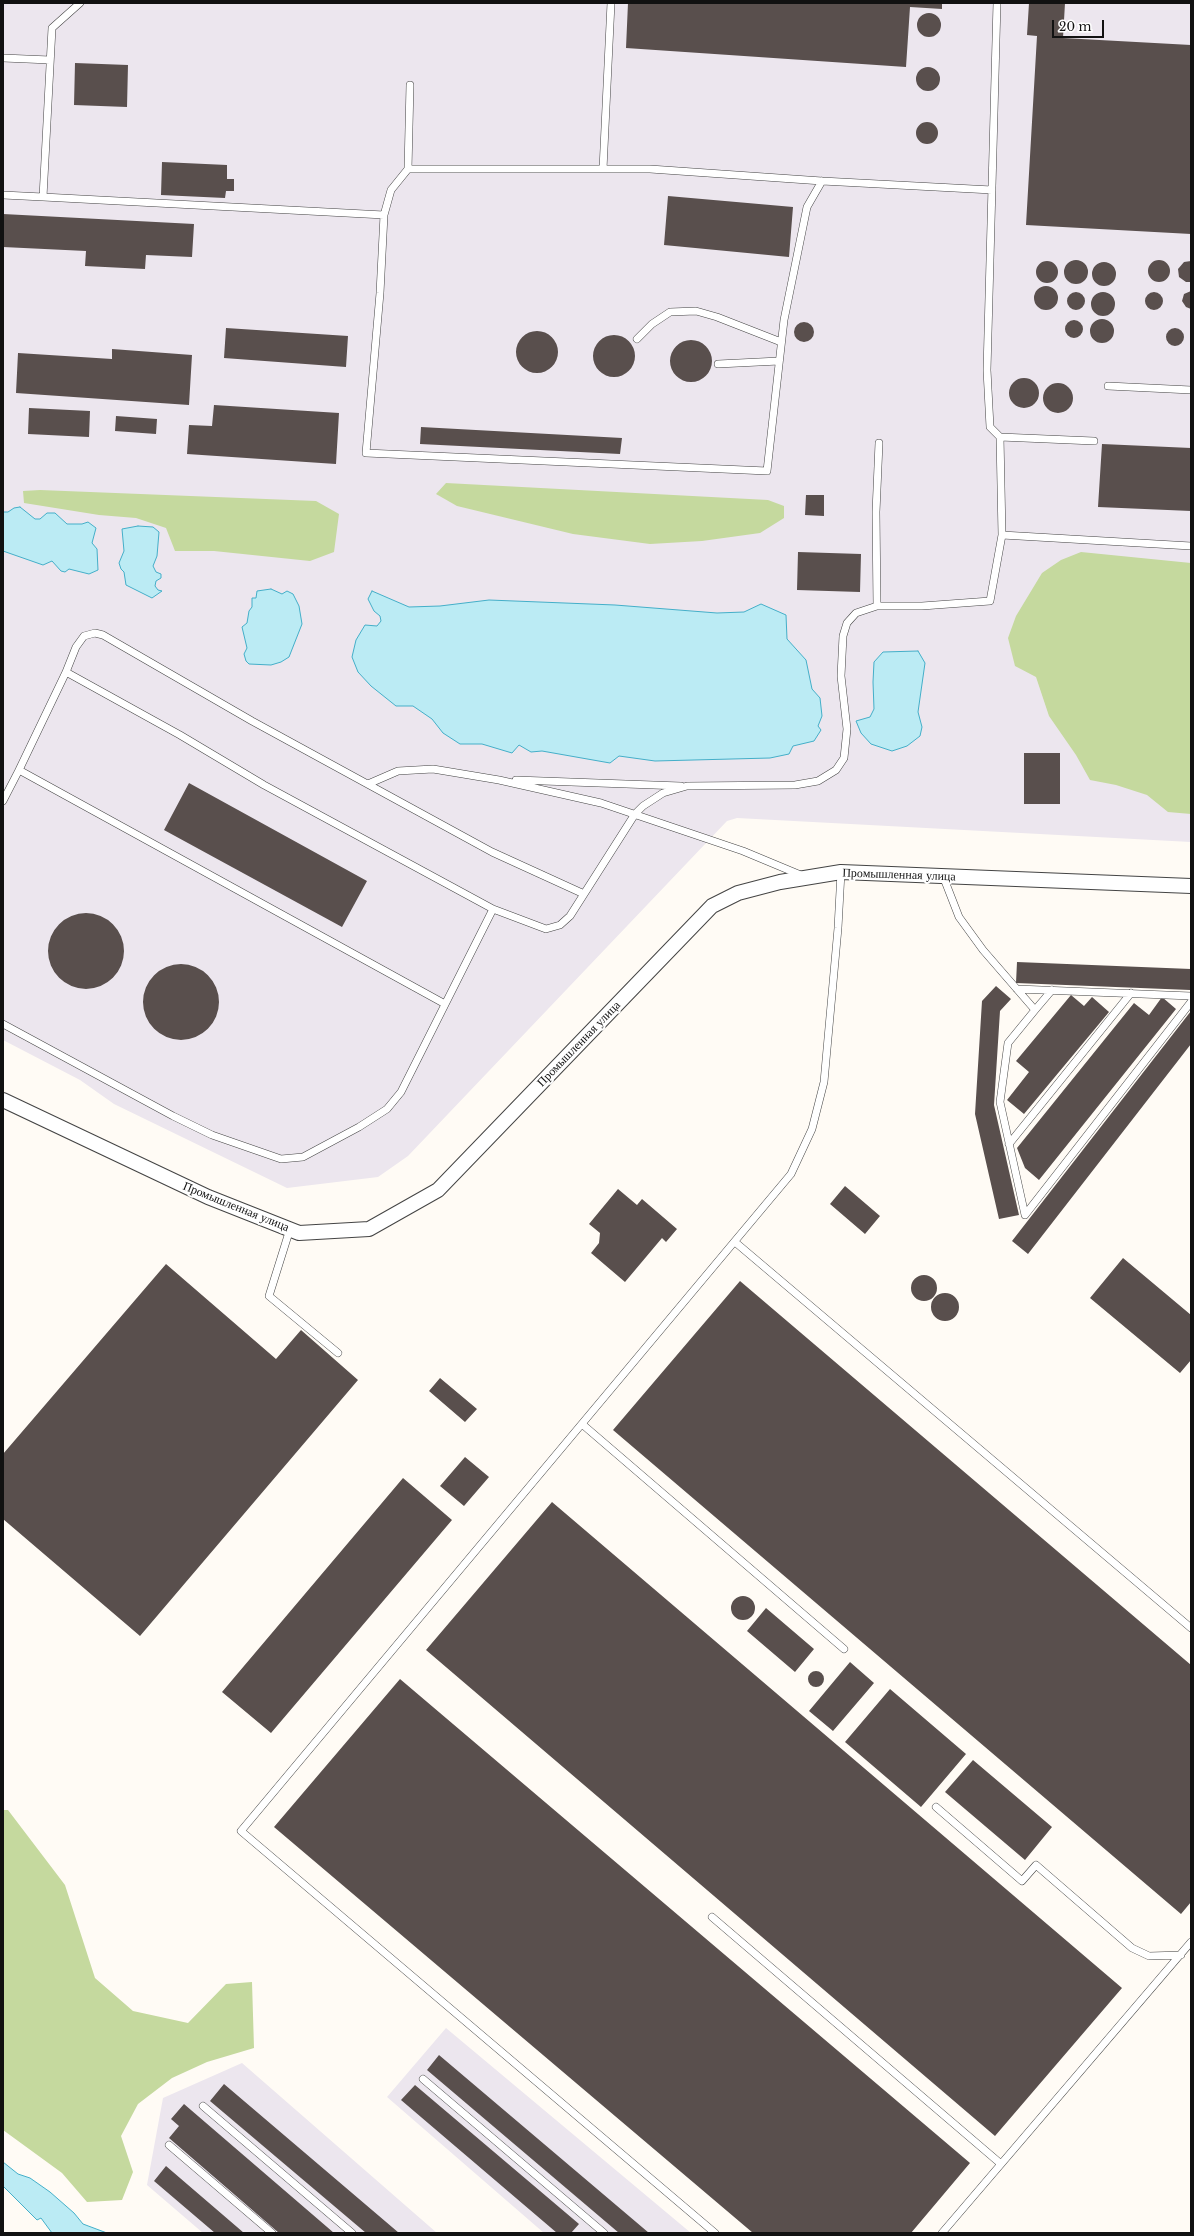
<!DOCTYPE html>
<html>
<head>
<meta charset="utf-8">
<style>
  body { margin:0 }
  #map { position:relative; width:1194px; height:2236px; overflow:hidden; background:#fffbf5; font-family:"Libre Baskerville",serif }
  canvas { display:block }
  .frame { position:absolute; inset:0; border:4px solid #111; pointer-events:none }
  .scale { position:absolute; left:1052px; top:20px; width:52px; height:18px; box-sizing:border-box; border:2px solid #111; border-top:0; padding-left:5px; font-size:12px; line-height:14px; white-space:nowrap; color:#111; -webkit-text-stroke:3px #fff; paint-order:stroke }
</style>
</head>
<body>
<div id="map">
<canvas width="1194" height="2236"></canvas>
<div class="frame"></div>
<div class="scale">20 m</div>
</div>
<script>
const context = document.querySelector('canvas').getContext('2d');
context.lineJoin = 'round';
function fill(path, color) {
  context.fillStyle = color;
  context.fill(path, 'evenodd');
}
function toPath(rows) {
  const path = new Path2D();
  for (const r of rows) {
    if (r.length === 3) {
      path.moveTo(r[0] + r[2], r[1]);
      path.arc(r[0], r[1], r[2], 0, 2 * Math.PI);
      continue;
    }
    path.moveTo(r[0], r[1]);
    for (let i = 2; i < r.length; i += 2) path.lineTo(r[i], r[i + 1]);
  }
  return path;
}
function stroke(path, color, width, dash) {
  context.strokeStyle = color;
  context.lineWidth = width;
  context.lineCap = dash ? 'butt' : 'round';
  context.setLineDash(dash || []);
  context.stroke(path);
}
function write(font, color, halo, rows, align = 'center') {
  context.font = font + ' "Libre Baskerville",serif';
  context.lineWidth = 4;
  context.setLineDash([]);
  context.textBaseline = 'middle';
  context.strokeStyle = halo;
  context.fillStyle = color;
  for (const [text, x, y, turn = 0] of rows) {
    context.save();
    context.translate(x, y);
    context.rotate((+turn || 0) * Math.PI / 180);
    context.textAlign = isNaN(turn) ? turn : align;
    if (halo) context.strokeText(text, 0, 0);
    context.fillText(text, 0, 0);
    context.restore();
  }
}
const industrial = toPath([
  [3,3,1191,3,1191,842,737,818,727,821,408,1156,378,1177,287,1188,114,1104,80,1080,3,1040],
  [446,2028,691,2233,544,2233,387,2097],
  [242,2063,437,2233,203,2233,147,2185,163,2098]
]);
const forest = toPath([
  [446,483,768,500,784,506,784,518,760,533,702,541,650,544,573,534,457,506,436,494],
  [40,490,316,501,339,514,334,552,310,561,214,551,175,551,166,528,136,518,99,515,24,503,23,491],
  [1081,552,1191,563,1191,814,1168,812,1147,795,1116,785,1090,780,1076,755,1049,716,1036,677,1015,666,1008,638,1016,616,1042,573,1061,560],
  [3,1810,8,1810,65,1885,95,1978,133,2011,188,2023,226,1984,252,1982,254,2048,207,2062,172,2078,138,2104,121,2136,133,2172,122,2200,87,2202,62,2173,3,2130]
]);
const water = toPath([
  [20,507,35,519,40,519,47,513,55,513,67,524,82,524,88,522,96,528,92,543,97,549,98,570,89,574,69,569,65,572,61,571,52,561,43,565,3,551,3,512,8,512,14,508,20,507],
  [138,526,153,527,159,532,157,556,153,566,156,572,161,574,161,578,156,581,155,586,158,590,162,591,152,598,126,585,124,572,121,569,119,563,124,551,122,529,138,526],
  [271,589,282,594,287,591,293,594,299,606,302,624,289,657,281,662,271,665,249,664,246,661,244,654,247,648,242,627,247,623,249,611,252,607,252,598,256,598,257,591,271,589],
  [372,591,409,607,440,606,489,600,615,605,717,613,744,612,761,604,786,615,787,639,806,660,812,689,820,698,822,716,818,726,821,730,814,741,793,746,789,754,770,758,655,761,619,756,610,763,542,751,531,752,519,745,512,753,482,744,460,744,443,733,432,719,413,706,396,706,371,686,358,672,352,657,356,640,365,625,377,626,381,621,380,616,374,611,368,599,372,591],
  [918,651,925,663,918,712,922,727,920,736,907,746,892,751,871,744,861,733,856,721,870,717,874,709,873,682,874,662,883,652,918,651],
  [3,2162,18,2174,30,2178,50,2192,74,2213,83,2224,107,2233,52,2233,41,2218,37,2220,3,2186,3,2162]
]);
const building = toPath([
  [628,3,942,3,942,9,910,7,906,67,626,48],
  [1029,3,1065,3,1063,38,1191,45,1191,234,1026,225,1037,36,1027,35],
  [929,25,12],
  [75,63,128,65,127,107,74,105],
  [928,79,12],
  [927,133,11],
  [162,162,227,165,227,179,234,179,234,191,226,191,225,198,161,195],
  [668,196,793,207,789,257,664,245],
  [3,214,194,224,192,257,146,255,145,269,85,266,86,251,3,247],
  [1076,272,12],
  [1159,271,11],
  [1047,272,11],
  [1191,261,1191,282,1186,282,1179,277,1178,269,1184,262],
  [1104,274,12],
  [1046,298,12],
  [1191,291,1191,309,1186,307,1182,301,1184,294],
  [1103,304,12],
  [1076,301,9],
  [1154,301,9],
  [1102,331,12],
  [1074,329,9],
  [804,332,10],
  [226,328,348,336,346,367,224,358],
  [1175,337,9],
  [537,352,21],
  [614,356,21],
  [691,361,21],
  [112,349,192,355,189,405,16,393,18,353,112,359],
  [1024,393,15],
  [1058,398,15],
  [214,405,339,413,336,464,187,454,189,425,212,426],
  [29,408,90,411,89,437,28,434],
  [116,416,157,419,156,434,115,431],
  [421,427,622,438,620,454,420,444],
  [1102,444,1191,448,1191,511,1098,507],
  [806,495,824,495,824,516,805,515],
  [798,552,861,554,860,592,797,590],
  [1024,753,1060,753,1060,804,1024,804],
  [189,783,367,881,342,927,164,830],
  [86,951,38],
  [1017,962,1191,969,1190,990,1016,983],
  [181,1002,38],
  [996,986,1011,999,1000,1011,994,1105,1019,1215,999,1219,975,1114,982,1001],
  [1071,995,1084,1006,1092,997,1109,1012,1024,1114,1007,1100,1029,1072,1016,1061],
  [1162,997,1176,1009,1039,1180,1025,1168,1017,1148,1134,1003,1149,1015],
  [1191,1011,1191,1044,1028,1254,1012,1241],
  [845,1186,880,1216,865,1234,830,1204],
  [618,1189,637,1205,642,1199,677,1229,666,1242,662,1238,625,1282,591,1253,599,1243,600,1233,589,1224],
  [1123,1258,1191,1315,1191,1360,1180,1373,1090,1298],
  [166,1264,276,1359,301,1330,358,1380,140,1636,3,1519,3,1454],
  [924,1288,13],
  [740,1281,1191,1665,1191,1902,1181,1914,613,1430],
  [945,1307,14],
  [440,1378,477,1409,465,1422,429,1391],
  [465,1457,489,1477,464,1506,440,1486],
  [403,1478,452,1520,271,1733,222,1692],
  [552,1502,1122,1988,995,2136,426,1650],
  [743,1608,12],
  [766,1608,814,1649,795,1672,747,1631],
  [850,1662,874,1683,833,1731,809,1711],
  [816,1679,8],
  [400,1679,970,2163,911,2233,753,2233,274,1827],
  [890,1689,966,1754,921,1807,845,1742],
  [973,1760,1052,1827,1025,1860,945,1792],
  [439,2055,649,2233,619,2233,427,2070],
  [224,2084,399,2233,366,2233,210,2101],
  [415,2085,579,2224,571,2233,557,2233,401,2100],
  [184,2104,334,2233,279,2233,169,2138,179,2126,171,2119],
  [166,2166,244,2233,215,2233,154,2181]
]);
const lane = toPath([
  [997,3,987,370,990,427,1000,437,1094,441],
  [3,58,50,60],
  [408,169,410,85],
  [603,169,611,3],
  [822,181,807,207,784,320,767,471,366,453,380,293,384,215,391,190,408,169,650,169,822,181,992,190],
  [3,195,43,197,52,28,80,3],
  [43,197,384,215],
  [637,339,652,324,670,312,696,311,717,317,781,342],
  [718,364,779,361],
  [1108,386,1191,390],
  [1002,535,1191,546],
  [877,606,876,512,879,443],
  [66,672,76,647,84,636,95,633,103,635,252,721,492,852,584,894],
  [19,770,66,672,180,735,264,785,493,909,546,929,560,925,570,916,635,814,643,806,663,793,687,786,795,785,818,781,836,770,844,758,847,729,841,676,843,636,847,623,856,613,877,606,922,606,990,601,1002,535,1000,437],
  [516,780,681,786],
  [368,784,398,771,433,769,499,780,601,803,743,851,803,876],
  [3,801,19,770,445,1004],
  [943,876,959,917,983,950,1035,1010,1008,1043,1000,1102,1025,1215,1191,1002],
  [1017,989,1191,996],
  [1035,1010,1052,990],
  [3,1024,173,1116,212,1135,281,1159,303,1157,359,1127,387,1109,401,1092,493,909],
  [1009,1144,1131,993],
  [290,1229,269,1296,338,1353],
  [735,1242,1191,1628],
  [582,1424,844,1649],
  [936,1807,1022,1881,1036,1865,1132,1948,1149,1956,1181,1955],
  [712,1917,1001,2164],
  [423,2079,604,2233],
  [203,2106,352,2233],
  [169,2145,272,2233],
  [715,2233,241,1831,791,1174,812,1129,824,1082,838,928,841,872],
  [942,2233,1191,1942]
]);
const street = toPath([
  [3,1100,208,1197,299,1233,369,1229,438,1190,712,906,738,893,780,882,841,872,1191,886]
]);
const streetNames = [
  ["Промышленная улица",899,875,2],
  ["Промышленная улица",579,1044,-46],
  ["Промышленная улица",236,1207,22]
];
fill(industrial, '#ece6ee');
fill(forest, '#c5d99e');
fill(water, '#bbebf4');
stroke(water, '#44afc9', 1);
fill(building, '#594f4d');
stroke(lane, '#444', 8);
stroke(street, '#444', 16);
stroke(lane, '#fff', 7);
stroke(street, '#fff', 14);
write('12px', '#111', '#fff', streetNames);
</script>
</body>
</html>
